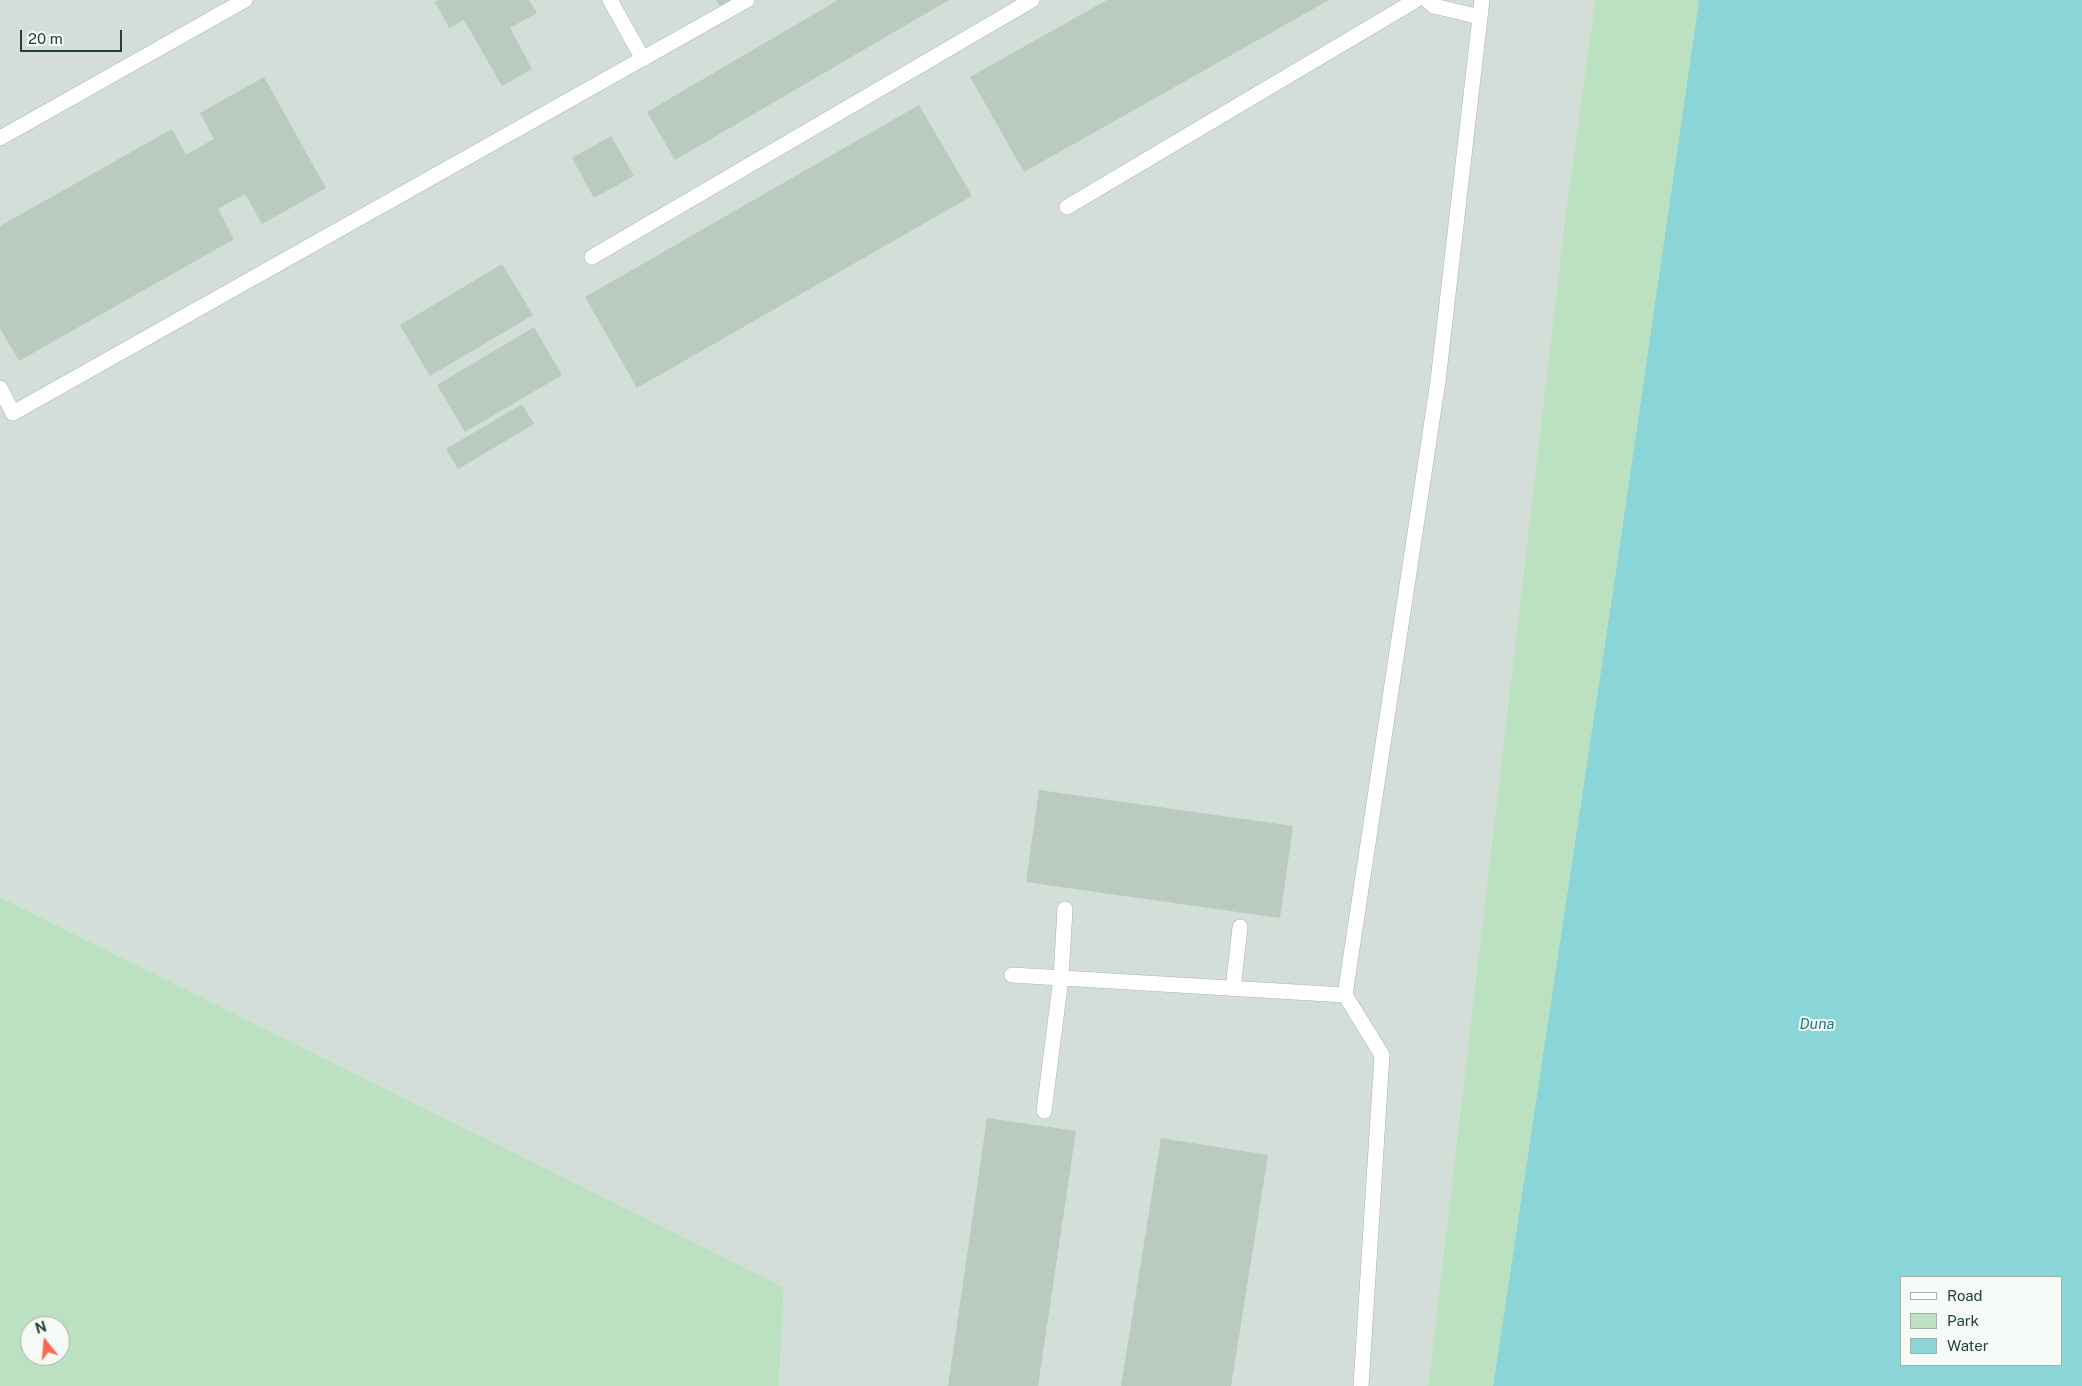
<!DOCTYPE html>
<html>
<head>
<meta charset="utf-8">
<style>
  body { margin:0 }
  #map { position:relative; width:2082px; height:1386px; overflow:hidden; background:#e4eee8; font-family:"Public Sans",sans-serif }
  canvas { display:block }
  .legend { position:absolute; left:1900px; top:1276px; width:162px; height:90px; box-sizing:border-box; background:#f5faf7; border:1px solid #a1b0a9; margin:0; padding:6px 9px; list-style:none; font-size:15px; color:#224235 }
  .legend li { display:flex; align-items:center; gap:10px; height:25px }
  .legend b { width:25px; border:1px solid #a1b0a9 }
  .north { position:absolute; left:20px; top:1316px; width:50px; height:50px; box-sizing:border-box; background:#f5faf7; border:1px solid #a1b0a9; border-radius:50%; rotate:343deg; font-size:14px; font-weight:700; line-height:20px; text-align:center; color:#224235 }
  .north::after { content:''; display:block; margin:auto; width:18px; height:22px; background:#fb6955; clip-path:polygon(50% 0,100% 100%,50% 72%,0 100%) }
  .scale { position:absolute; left:20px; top:30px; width:102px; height:22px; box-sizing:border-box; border:2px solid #224235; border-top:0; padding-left:6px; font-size:15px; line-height:18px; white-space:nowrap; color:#224235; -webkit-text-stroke:4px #f5faf7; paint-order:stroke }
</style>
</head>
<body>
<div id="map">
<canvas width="2082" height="1386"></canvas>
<ul class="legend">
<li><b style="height:6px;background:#fff"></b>Road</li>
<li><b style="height:14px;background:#bce1c1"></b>Park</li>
<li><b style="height:14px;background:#89d5d7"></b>Water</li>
</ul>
<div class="north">N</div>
<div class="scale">20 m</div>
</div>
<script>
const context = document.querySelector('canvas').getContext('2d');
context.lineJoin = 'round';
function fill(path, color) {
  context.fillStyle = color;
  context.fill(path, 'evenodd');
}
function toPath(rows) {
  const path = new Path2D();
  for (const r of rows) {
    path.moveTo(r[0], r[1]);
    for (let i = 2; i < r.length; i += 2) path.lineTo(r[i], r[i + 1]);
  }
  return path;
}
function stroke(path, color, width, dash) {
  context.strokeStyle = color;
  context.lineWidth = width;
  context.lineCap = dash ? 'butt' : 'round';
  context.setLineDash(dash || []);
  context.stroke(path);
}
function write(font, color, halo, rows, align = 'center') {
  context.font = font + ' "Public Sans",sans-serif';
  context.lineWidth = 4;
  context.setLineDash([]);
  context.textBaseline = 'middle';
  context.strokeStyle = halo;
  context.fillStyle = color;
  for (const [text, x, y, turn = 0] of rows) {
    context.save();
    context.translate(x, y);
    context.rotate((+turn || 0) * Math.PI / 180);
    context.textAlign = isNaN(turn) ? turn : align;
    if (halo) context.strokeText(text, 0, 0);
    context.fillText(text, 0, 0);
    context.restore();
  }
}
const built = toPath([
  [0,0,1595,0,1566,210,1428,1386,779,1386,784,1287,0,897]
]);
const green = toPath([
  [1595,0,1699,0,1619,550,1493,1386,1428,1386,1566,210],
  [0,897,784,1287,779,1386,0,1386],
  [30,1326,60,1326,60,1356,30,1356]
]);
const water = toPath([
  [1699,0,2082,0,2082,1386,1493,1386,1619,550],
  [1901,1277,2061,1277,2061,1365,1901,1365]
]);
const building = toPath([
  [439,0,529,0,537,13,510,28,532,69,502,86,464,20,449,28,435,2],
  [716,0,735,0,721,8],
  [838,0,949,0,675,160,647,112],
  [1107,0,1329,0,1024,172,970,77],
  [264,77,326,188,262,224,245,194,218,209,234,239,19,361,0,328,0,226,172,129,186,155,214,139,200,113],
  [919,105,972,196,637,388,585,297],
  [611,136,634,176,594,198,572,158],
  [502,264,533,315,430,376,400,325],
  [534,327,562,375,465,432,437,385],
  [522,404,534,424,458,469,446,449],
  [1039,790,1293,826,1280,918,1026,882],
  [987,1118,1076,1131,1038,1386,948,1386],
  [1161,1138,1268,1155,1231,1386,1121,1386]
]);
const minor = toPath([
  [610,0,643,59],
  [1427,0,1434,6,1480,17],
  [0,138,245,0],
  [1067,207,1416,0],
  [592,257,1032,0],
  [0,388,13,413,747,0],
  [1012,975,1345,995,1438,381,1482,0],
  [1233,989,1240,927],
  [1345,995,1382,1055,1361,1386],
  [1044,1111,1061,978,1065,909]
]);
const waterNames = [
  ["Duna",1817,1024]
];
fill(built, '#d2ded7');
fill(green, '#bce1c1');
fill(water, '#89d5d7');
fill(building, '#b9cac1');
stroke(minor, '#a6b7af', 16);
stroke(minor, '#fff', 15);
write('italic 15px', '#177e82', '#f5faf7', waterNames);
</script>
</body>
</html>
